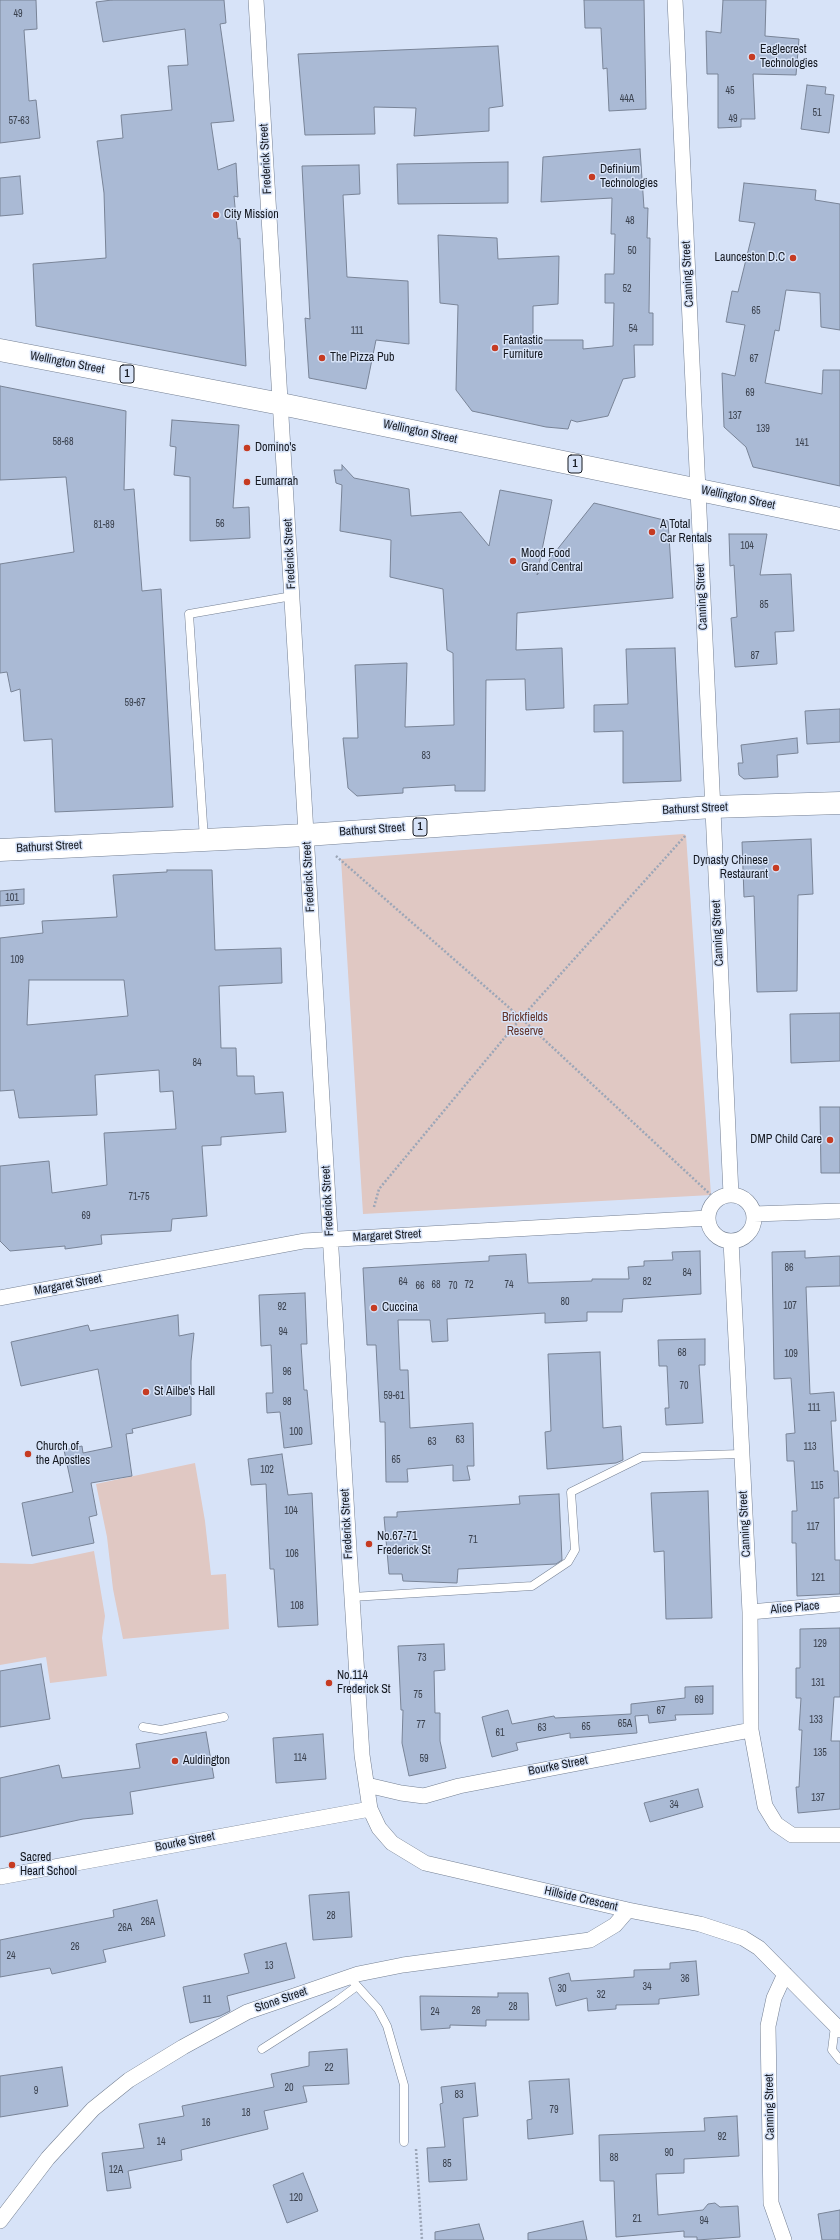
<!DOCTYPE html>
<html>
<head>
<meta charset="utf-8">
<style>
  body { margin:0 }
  canvas { display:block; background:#d7e3f8 }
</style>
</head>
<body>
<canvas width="840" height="2240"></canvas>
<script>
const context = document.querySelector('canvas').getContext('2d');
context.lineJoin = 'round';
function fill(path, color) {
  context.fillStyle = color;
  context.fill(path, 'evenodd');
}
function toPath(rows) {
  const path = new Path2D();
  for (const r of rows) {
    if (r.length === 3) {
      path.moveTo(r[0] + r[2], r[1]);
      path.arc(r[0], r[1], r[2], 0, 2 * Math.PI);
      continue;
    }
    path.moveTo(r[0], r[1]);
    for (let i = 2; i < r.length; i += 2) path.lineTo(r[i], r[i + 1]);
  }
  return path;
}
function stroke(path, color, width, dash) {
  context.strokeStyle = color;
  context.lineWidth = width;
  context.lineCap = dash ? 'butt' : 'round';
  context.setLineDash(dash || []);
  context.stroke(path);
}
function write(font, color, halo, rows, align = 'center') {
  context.font = font + ' "Archivo Narrow",sans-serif';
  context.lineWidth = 3;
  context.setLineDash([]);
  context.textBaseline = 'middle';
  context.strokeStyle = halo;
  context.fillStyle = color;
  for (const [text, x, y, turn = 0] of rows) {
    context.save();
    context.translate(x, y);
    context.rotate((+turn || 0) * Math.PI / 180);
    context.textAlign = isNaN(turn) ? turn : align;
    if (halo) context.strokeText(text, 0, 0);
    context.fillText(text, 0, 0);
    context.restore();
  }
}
const green = toPath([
  [683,834,686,835,711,1195,363,1214,341,859],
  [195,1463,205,1521,211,1575,226,1574,229,1629,123,1639,113,1589,107,1537,96,1484],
  [94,1551,105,1616,102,1638,107,1676,50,1683,46,1657,0,1665,0,1563,32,1564]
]);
const building = toPath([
  [0,0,36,0,37,29,24,30,29,101,36,100,40,138,0,143,0,0],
  [112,0,224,0,226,23,220,24,234,121,211,123,218,170,236,163,238,197,234,196,238,239,240,238,246,366,36,326,33,264,106,258,104,193,97,141,123,138,121,115,172,110,168,66,188,65,185,29,103,42,96,2,112,0],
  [584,0,644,0,646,109,609,111,607,68,603,69,601,28,585,28,584,0],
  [723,0,766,0,765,36,799,39,796,75,753,74,755,119,741,119,741,127,718,128,718,74,707,74,706,31,721,33,723,0],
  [498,46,503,106,489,108,489,131,414,136,416,108,374,107,375,134,305,135,298,54,498,46],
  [807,85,826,87,825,94,834,95,829,133,801,129,807,85],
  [640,149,644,208,648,208,647,238,650,238,649,313,653,313,653,345,634,345,635,377,623,379,608,416,577,422,571,420,568,429,546,427,472,411,456,390,458,305,440,303,438,235,497,238,498,259,559,256,558,304,533,306,533,340,583,340,583,349,613,346,614,303,605,303,605,274,614,274,615,234,611,234,612,198,541,202,543,157,640,149],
  [508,162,508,203,398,204,397,164,508,162],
  [359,165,360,194,343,195,347,277,408,281,409,344,376,340,366,389,309,378,305,318,310,319,302,166,359,165],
  [20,176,23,214,0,216,0,178,20,176],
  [744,183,816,190,815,200,840,204,840,330,821,327,820,293,786,290,779,331,775,330,765,383,822,394,823,370,840,370,840,486,753,467,746,447,724,427,722,373,735,376,745,325,726,322,732,291,738,292,755,223,739,221,744,183],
  [0,386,126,411,124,490,134,489,142,591,161,589,173,807,55,812,52,739,24,741,20,689,11,692,7,672,0,673,0,564,74,552,66,477,0,480,0,386],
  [172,420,239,425,233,508,249,507,250,538,190,541,190,477,174,475,176,447,170,446,172,420],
  [342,465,354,478,409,489,411,516,461,512,489,546,500,490,552,500,537,575,594,503,668,521,673,598,517,613,516,650,562,648,564,708,526,710,525,679,486,680,485,791,455,791,455,785,403,788,403,793,357,796,348,788,343,738,358,738,355,665,407,663,405,727,454,725,453,653,447,650,443,589,390,577,391,540,340,531,342,485,336,483,334,470,342,470,342,465],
  [729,534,767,534,760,575,791,574,794,631,775,632,777,664,735,667,731,618,737,617,734,565,730,566,729,534],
  [675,648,681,781,623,783,623,731,594,732,594,705,628,704,626,649,675,648],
  [840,709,840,742,807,744,805,711,840,709],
  [797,738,798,753,777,755,778,777,744,779,739,775,738,763,743,763,741,745,797,738],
  [811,839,813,894,798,895,797,991,757,992,754,896,744,897,742,842,811,839],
  [167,870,212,870,215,950,281,948,282,983,219,986,221,1048,236,1048,237,1076,254,1076,255,1094,283,1092,286,1132,221,1137,221,1145,202,1146,207,1216,172,1219,171,1231,101,1235,102,1244,65,1249,65,1246,10,1251,0,1241,0,1166,49,1161,52,1193,107,1185,104,1133,176,1129,173,1091,160,1092,159,1070,95,1075,97,1115,19,1118,14,1090,0,1091,0,938,43,933,42,921,117,917,113,875,167,872,167,870],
  [29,980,124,980,128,1016,27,1025,29,980],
  [24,889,24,904,0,906,0,891,24,889],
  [840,1013,840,1061,791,1063,790,1014,840,1013],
  [820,1107,840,1107,840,1173,821,1173,820,1107],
  [700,1251,701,1294,623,1299,622,1312,587,1312,587,1321,545,1323,545,1313,447,1319,448,1341,432,1342,430,1320,398,1320,400,1370,408,1370,410,1428,473,1423,474,1466,467,1466,470,1480,453,1481,453,1465,407,1469,408,1482,386,1482,385,1422,380,1422,376,1345,367,1345,363,1268,489,1261,489,1256,526,1254,528,1283,592,1281,592,1279,629,1279,628,1267,644,1266,644,1261,673,1260,672,1252,700,1251],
  [805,1251,805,1258,840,1256,840,1286,806,1287,810,1394,834,1392,836,1421,831,1421,834,1471,838,1471,839,1498,834,1498,835,1560,840,1560,840,1594,797,1596,796,1543,792,1543,792,1511,797,1511,794,1461,787,1461,786,1434,795,1433,791,1378,774,1379,772,1252,805,1251],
  [305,1293,307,1344,301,1344,304,1390,307,1390,312,1444,284,1448,280,1412,267,1413,266,1393,273,1393,271,1345,261,1346,259,1295,305,1293],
  [178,1315,179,1336,194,1333,191,1361,191,1415,132,1429,133,1433,126,1434,132,1476,91,1483,97,1515,89,1517,94,1543,32,1556,22,1503,73,1492,64,1450,82,1446,83,1453,112,1447,98,1369,21,1386,11,1342,88,1325,90,1331,178,1315],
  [705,1339,705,1365,699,1365,703,1423,666,1425,665,1408,669,1408,667,1366,659,1366,658,1340,705,1339],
  [600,1352,603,1428,621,1426,623,1460,616,1463,547,1469,545,1432,551,1431,548,1354,600,1352],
  [282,1454,288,1495,312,1493,318,1625,278,1627,274,1569,270,1569,266,1484,251,1485,248,1459,282,1454],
  [708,1491,712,1618,666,1619,664,1551,654,1552,651,1493,708,1491],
  [559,1494,562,1560,556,1564,458,1569,457,1583,403,1581,402,1574,389,1574,384,1517,397,1517,397,1512,520,1504,519,1496,559,1494],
  [840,1628,840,1697,834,1697,831,1741,840,1741,840,1809,798,1813,796,1787,799,1787,802,1730,799,1730,801,1698,796,1698,796,1668,800,1668,800,1629,840,1628],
  [444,1644,445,1670,434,1671,435,1713,440,1713,440,1741,446,1768,409,1776,402,1743,403,1710,401,1710,398,1646,444,1644],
  [41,1664,50,1719,0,1727,0,1671,41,1664],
  [713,1686,713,1714,675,1715,676,1720,649,1723,648,1715,635,1716,637,1733,570,1738,570,1733,516,1743,518,1750,492,1757,482,1717,508,1710,512,1724,554,1716,555,1718,631,1714,631,1704,685,1698,685,1687,713,1686],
  [206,1732,214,1778,130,1792,133,1814,83,1819,0,1837,0,1778,59,1765,62,1778,140,1768,136,1744,206,1732],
  [323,1734,326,1779,276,1783,273,1738,323,1734],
  [698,1789,703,1807,650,1822,644,1803,698,1789],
  [349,1892,352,1937,313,1940,309,1895,349,1892],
  [157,1900,165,1936,103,1950,106,1962,52,1974,50,1968,0,1977,0,1940,114,1917,113,1910,157,1900],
  [286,1943,295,1978,227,1996,230,2011,220,2016,190,2023,183,1987,249,1973,244,1954,286,1943],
  [696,1961,699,1995,659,1999,659,2004,616,2005,616,2009,588,2011,587,1998,556,2006,549,1978,569,1973,571,1981,634,1977,634,1970,670,1969,670,1963,696,1961],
  [498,1993,528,1993,529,2020,486,2020,486,2026,450,2025,450,2028,421,2030,420,1996,498,1997,498,1993],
  [347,2049,349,2084,303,2086,307,2102,264,2111,268,2129,181,2150,182,2160,128,2171,131,2188,107,2191,102,2153,144,2148,139,2124,184,2116,182,2106,274,2087,271,2074,309,2066,309,2052,347,2049],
  [62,2067,68,2106,0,2117,0,2076,62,2067],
  [569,2079,573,2134,528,2139,527,2120,532,2119,529,2081,569,2079],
  [475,2083,478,2116,463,2118,467,2180,429,2182,427,2148,445,2147,440,2104,443,2103,441,2087,475,2083],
  [737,2116,739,2156,684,2159,684,2173,656,2174,658,2215,703,2210,708,2204,715,2203,720,2207,738,2206,740,2237,697,2240,697,2237,684,2237,684,2231,616,2237,614,2181,600,2181,599,2135,705,2131,704,2118,737,2116],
  [303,2173,318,2211,287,2223,273,2185,303,2173],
  [840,2210,840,2240,822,2240,818,2214,840,2210],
  [583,2221,587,2240,528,2240,528,2233,583,2221],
  [479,2224,484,2240,435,2240,435,2232,479,2224]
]);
const path = toPath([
  [336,856,521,1018,711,1195],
  [374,1207,379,1189,521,1018,686,835],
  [416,2149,422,2240]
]);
const service = toPath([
  [204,839,189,614,292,596],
  [352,1597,532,1586,568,1562,575,1550,571,1492,642,1457,741,1454],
  [143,1727,161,1730,224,1717],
  [349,1977,378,2009,387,2026,404,2085,404,2142],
  [835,2026,832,2050,840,2060],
  [262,2049,334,2003,357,1986]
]);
const minor = toPath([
  [256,0,350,1566,362,1755,370,1809,379,1828,392,1843,425,1863,628,1910,700,1924,743,1938,759,1948,840,2030],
  [675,0,731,1194],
  [731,1218,23],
  [754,1214,840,1211],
  [731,1241,750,1612,751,1730,765,1806,776,1824,792,1835,840,1835],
  [0,1298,304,1241,708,1218],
  [750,1612,840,1604],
  [367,1785,401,1793,424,1796,459,1786,751,1730],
  [0,1877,370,1809],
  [0,2221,48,2158,93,2109,129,2080,183,2047,247,2012,358,1974,403,1965,590,1940,615,1925,628,1910],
  [784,2240,771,2203,768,2026,774,1998,785,1974]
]);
const trunk = toPath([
  [0,350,281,404,840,519],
  [0,850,306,835,712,807,840,803]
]);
const markers = [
  [752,57,4,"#c63b22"],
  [592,177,4,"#c63b22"],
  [216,215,4,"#c63b22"],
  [793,258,4,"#c63b22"],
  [495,348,4,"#c63b22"],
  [322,358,4,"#c63b22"],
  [247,448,4,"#c63b22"],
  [247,482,4,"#c63b22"],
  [652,532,4,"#c63b22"],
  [513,561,4,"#c63b22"],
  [776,868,4,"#c63b22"],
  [830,1140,4,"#c63b22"],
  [374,1308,4,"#c63b22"],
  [146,1392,4,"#c63b22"],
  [28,1454,4,"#c63b22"],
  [369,1544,4,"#c63b22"],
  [329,1683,4,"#c63b22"],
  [175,1761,4,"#c63b22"],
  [12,1865,4,"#c63b22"]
];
const numberNames = [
  ["49",18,14],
  ["45",730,91],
  ["44A",627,99],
  ["51",817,113],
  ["49",733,119],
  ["57-63",19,121],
  ["48",630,221],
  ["50",632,251],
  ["52",627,289],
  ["65",756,311],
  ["54",633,329],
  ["111",357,331],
  ["67",754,359],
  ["69",750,393],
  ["137",735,416],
  ["139",763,429],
  ["58-68",63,442],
  ["141",802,443],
  ["56",220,524],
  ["81-89",104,525],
  ["104",747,546],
  ["85",764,605],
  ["87",755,656],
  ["59-67",135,703],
  ["83",426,756],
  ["101",12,898],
  ["109",17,960],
  ["84",197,1063],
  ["71-75",139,1197],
  ["69",86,1216],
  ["86",789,1268],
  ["84",687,1273],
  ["64",403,1282],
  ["82",647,1282],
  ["68",436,1285],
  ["72",469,1285],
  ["74",509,1285],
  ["66",420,1286],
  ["70",453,1286],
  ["80",565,1302],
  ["107",790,1306],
  ["92",282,1307],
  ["94",283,1332],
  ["68",682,1353],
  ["109",791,1354],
  ["96",287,1372],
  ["70",684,1386],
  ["59-61",394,1396],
  ["98",287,1402],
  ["111",814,1408],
  ["100",296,1432],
  ["63",460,1440],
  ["63",432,1442],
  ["113",810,1447],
  ["65",396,1460],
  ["102",267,1470],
  ["115",817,1486],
  ["104",291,1511],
  ["117",813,1527],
  ["71",473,1540],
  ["106",292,1554],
  ["121",818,1578],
  ["108",297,1606],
  ["129",820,1644],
  ["73",422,1658],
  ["131",818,1683],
  ["75",418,1695],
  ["69",699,1700],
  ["67",661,1711],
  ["133",816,1720],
  ["65A",625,1724],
  ["77",421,1725],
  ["65",586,1727],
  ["63",542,1728],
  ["61",500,1733],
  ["135",820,1753],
  ["114",300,1758],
  ["59",424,1759],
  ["137",818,1798],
  ["34",674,1805],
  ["28",331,1916],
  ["26A",148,1922],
  ["26A",125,1928],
  ["26",75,1947],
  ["24",11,1956],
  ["13",269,1966],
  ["36",685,1979],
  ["34",647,1987],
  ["30",562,1989],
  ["32",601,1995],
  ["11",207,2000],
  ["28",513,2007],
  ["26",476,2011],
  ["24",435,2012],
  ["22",329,2068],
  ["20",289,2088],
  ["9",36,2091],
  ["83",459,2095],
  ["79",554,2110],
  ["18",246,2113],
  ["16",206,2123],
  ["92",722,2137],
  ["14",161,2142],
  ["90",669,2153],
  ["88",614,2158],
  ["85",447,2164],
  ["12A",116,2170],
  ["120",296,2198],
  ["21",637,2219],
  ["94",704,2221]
];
const shields = [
  [127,374,14],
  [575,464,14],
  [420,827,14]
];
const shieldNames = [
  ["1",127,374],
  ["1",575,464],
  ["1",420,827]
];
const poiNames = [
  ["Eaglecrest",760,50],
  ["Technologies",760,64],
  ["Definium",600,170],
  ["Technologies",600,184],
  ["City Mission",224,215],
  ["Launceston D.C",785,258,"right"],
  ["Fantastic",503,341],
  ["Furniture",503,355],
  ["The Pizza Pub",330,358],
  ["Domino's",255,448],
  ["Eumarrah",255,482],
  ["A Total",660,525],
  ["Car Rentals",660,539],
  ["Mood Food",521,554],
  ["Grand Central",521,568],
  ["Dynasty Chinese",768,861,"right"],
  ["Restaurant",768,875,"right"],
  ["DMP Child Care",822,1140,"right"],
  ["Cuccina",382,1308],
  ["St Ailbe's Hall",154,1392],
  ["Church of",36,1447],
  ["the Apostles",36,1461],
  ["No.67-71",377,1537],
  ["Frederick St",377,1551],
  ["No.114",337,1676],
  ["Frederick St",337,1690],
  ["Auldington",183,1761],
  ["Sacred",20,1858],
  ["Heart School",20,1872]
];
const streetNames = [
  ["Frederick Street",266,159,-93],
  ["Canning Street",688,274,-93],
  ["Wellington Street",67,363,11],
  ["Wellington Street",420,432,12],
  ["Wellington Street",738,498,12],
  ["Frederick Street",290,554,-93],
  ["Canning Street",702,597,-93],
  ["Bathurst Street",695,809,-3],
  ["Bathurst Street",372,830,-4],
  ["Bathurst Street",49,847,-3],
  ["Frederick Street",309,877,-93],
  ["Canning Street",718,933,-93],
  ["Frederick Street",328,1201,-93],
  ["Margaret Street",387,1236,-3],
  ["Margaret Street",68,1285,-11],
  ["Frederick Street",347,1524,-93],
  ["Canning Street",745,1524,-93],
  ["Alice Place",795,1608,-5],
  ["Bourke Street",558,1766,-11],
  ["Bourke Street",185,1842,-11],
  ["Hillside Crescent",581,1899,13],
  ["Stone Street",281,2000,-19],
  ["Canning Street",770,2107,-91]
];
const parkNames = [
  ["Brickfields",525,1018],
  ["Reserve",525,1032]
];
fill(green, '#e0c8c3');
fill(building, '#aabad5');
stroke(building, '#798497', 1);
stroke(service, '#758093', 9);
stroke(minor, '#758093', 16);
stroke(trunk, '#758093', 23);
stroke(path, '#9ca6b7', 2.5, [2, 2]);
stroke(service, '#fff', 8);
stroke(minor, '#fff', 15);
stroke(trunk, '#fff', 22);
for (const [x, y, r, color] of markers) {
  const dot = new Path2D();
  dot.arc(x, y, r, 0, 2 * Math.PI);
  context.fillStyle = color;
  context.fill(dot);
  stroke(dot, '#d7e3f8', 1.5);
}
write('10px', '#3a414e', null, numberNames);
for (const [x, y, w] of shields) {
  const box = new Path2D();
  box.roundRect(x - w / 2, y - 9, w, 18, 3);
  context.fillStyle = '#d7e3f8';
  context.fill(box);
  stroke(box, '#151921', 1);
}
write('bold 11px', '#151921', null, shieldNames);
write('12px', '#151921', '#d7e3f8', poiNames, 'left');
write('12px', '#151921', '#d7e3f8', streetNames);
write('12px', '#64342a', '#d7e3f8', parkNames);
</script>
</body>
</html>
